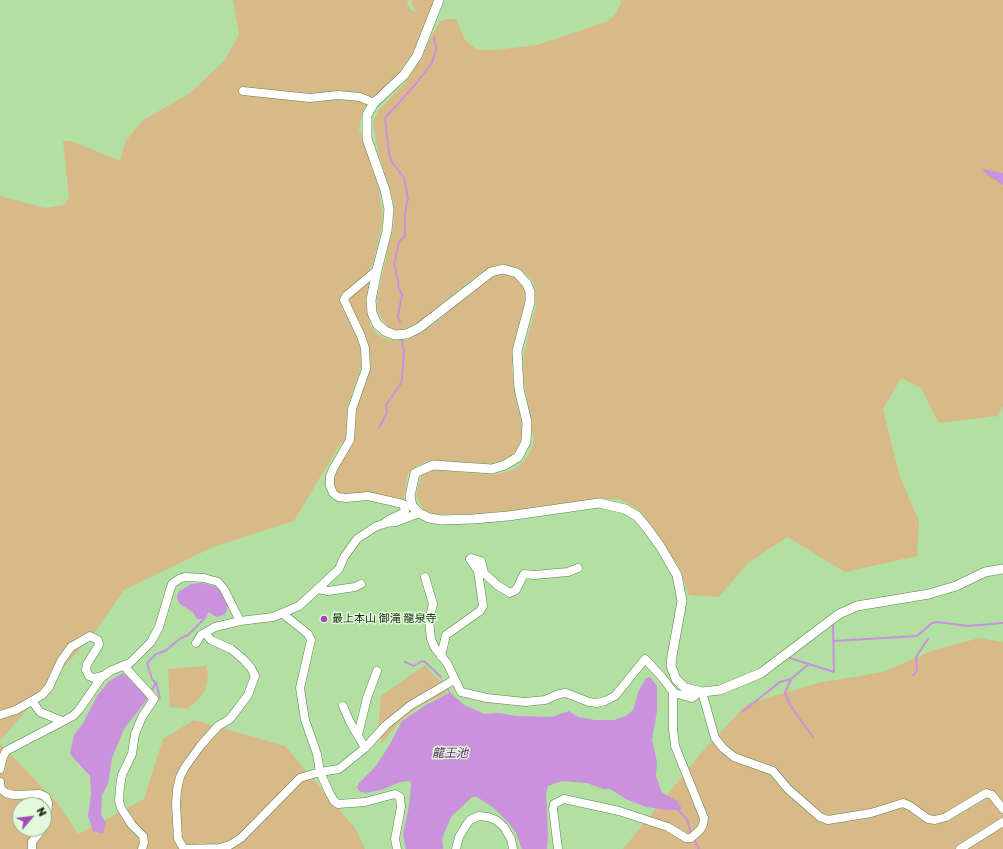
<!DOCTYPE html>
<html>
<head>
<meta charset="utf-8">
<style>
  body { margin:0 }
  #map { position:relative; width:1003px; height:849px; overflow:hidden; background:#b2dfa2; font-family:"Golos Text",sans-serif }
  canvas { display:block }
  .north { position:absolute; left:12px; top:797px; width:40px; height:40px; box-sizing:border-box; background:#e2f9da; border:1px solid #94a98d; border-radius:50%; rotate:62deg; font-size:11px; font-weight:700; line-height:16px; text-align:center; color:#20321a }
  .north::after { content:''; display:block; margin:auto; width:14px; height:18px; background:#a24ebc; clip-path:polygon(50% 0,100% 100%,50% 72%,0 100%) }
</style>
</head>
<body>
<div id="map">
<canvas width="1003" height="849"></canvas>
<div class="north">N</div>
</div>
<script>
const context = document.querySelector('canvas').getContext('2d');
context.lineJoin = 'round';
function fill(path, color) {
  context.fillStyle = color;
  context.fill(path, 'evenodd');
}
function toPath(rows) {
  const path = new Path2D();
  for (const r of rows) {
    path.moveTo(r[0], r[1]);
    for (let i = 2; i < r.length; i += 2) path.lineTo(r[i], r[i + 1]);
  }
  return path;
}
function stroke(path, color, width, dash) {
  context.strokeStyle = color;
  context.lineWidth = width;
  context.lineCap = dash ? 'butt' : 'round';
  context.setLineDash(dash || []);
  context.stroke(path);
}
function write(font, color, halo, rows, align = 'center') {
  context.font = font + ' "Golos Text","Noto Sans JP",sans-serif';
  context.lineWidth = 3;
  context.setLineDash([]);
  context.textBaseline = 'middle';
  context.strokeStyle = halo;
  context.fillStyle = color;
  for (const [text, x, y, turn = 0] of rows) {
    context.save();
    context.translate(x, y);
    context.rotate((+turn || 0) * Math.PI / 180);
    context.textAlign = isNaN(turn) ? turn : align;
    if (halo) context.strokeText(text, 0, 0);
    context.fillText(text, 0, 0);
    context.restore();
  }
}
const green = toPath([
  [233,0,408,0,407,4,411,10,418,13,412,6,412,0,438,0,416,49,394,79,363,109,359,129,379,189,383,220,373,263,369,271,340,298,342,309,354,326,363,361,347,408,346,440,339,446,294,521,213,547,124,590,97,629,0,741,0,196,45,208,64,205,69,197,63,141,72,141,120,161,125,142,142,121,190,93,225,60,239,35],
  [620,0,1003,0,1003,406,998,416,939,423,921,388,901,378,883,409,900,477,919,521,917,556,845,572,787,537,748,563,719,597,689,595,679,567,658,535,639,510,619,499,596,499,554,505,506,514,434,514,423,509,417,497,417,489,422,475,435,470,494,475,516,469,529,455,534,440,523,376,524,353,536,306,534,282,521,270,502,264,486,270,473,278,418,324,398,331,389,328,378,313,377,299,394,223,394,203,378,152,373,122,379,110,406,82,440,22,445,19,456,19,465,40,477,50,496,50,537,45,606,22,615,15,621,3],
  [511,274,521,281,527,290,527,305,514,348,512,370,516,402,522,423,522,438,517,449,508,458,494,464,431,460,416,466,408,473,403,501,340,495,332,484,333,476,352,445,355,430,355,411,371,366,367,341,348,300,351,295,370,281,366,309,371,327,377,334,389,340,405,340,431,326,485,281,498,275],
  [979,638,1003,642,1003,849,623,849,702,752,747,704,818,683,883,672,932,651],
  [425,665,432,674,441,681,447,693,424,703,401,720,382,743,378,727,381,696],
  [206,666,208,675,207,683,205,691,198,700,187,709,170,707,168,669],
  [194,720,285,746,355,828,365,849,0,849,0,743,59,805,78,834,144,799,163,739],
  [20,805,44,805,44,829,20,829]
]);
const water = toPath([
  [982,169,1003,173,1003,185,986,174],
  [202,583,214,586,222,591,227,603,227,611,224,615,216,617,209,612,205,619,197,619,193,612,180,604,177,598,178,592,191,584],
  [123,673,146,695,150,691,155,682,157,682,152,693,124,729,112,758,108,784,102,795,101,815,106,823,103,834,93,831,88,816,91,794,90,776,70,754,74,735,82,725,97,696,108,682],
  [440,676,451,693,464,705,485,714,499,713,516,716,552,717,569,711,578,717,595,720,614,720,626,716,633,710,639,690,646,678,650,677,657,686,657,711,652,740,657,762,656,776,662,793,677,801,682,809,667,810,646,807,626,799,610,789,603,789,587,783,562,781,548,786,546,793,548,838,547,849,522,849,516,833,508,822,495,809,477,797,472,797,451,817,442,839,443,849,406,849,403,834,409,806,411,783,409,781,400,782,381,790,365,793,359,791,357,787,359,783,375,767,389,746,402,721,426,705,449,693]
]);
const stream = toPath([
  [400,322,398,316,402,295,398,286,398,280,394,264,399,242,405,236,405,213,408,198,404,178,392,162,389,154,385,118,415,85,432,63,436,49,434,37],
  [379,428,387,413,386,405,400,385,402,379,404,353,402,340],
  [834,641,917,636,932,623,938,622,968,626,1003,623],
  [790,658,834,672,833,625],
  [405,662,414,666,422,661,425,662,441,677],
  [809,664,791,679,785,693,790,705,813,737],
  [913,675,917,671,916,657,928,639],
  [156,683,152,679,147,663,156,654,165,651,181,638,188,635,204,619],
  [156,683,160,698],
  [742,712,780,682,791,679],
  [676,808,687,819,691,834],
  [693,838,699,849]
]);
const minor = toPath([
  [243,91,310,98,338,95,360,97,374,103],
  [377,270,346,296,344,300,361,336,365,348,366,369,352,409,350,440,333,469,330,477,330,486,333,493,338,497,346,498,368,496,403,504,405,511,403,513,388,520,384,524],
  [425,577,433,604,429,621,431,639,435,648,447,663,461,692,487,698,525,702,545,700,559,694,566,693,589,702,597,703,605,701,615,696,645,659,661,676,674,693,692,698,695,696,698,691],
  [318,589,328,591,355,587,361,584],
  [283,614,308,634,311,640,300,688,305,720,317,754,320,772,329,792,334,801,338,804,365,802,395,794,400,797,401,807,395,839,397,849],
  [196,643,201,635,215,627,240,621,273,617,299,606,339,569,344,557,357,539,375,527,385,523,396,522,419,513],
  [441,656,446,635,480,611,483,606,478,571,470,559,471,558,481,561,484,573,497,585,510,593,516,590,524,574,534,575,568,572,578,568],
  [124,666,154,699,142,717,135,734,132,754,122,775,120,787,119,801,121,808,132,825,143,836,144,842,142,849],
  [702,692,715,738,723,748,734,757,773,771,788,789,820,817,828,820,871,813,903,803,910,806,928,819,935,820,946,817,986,793,992,795,1003,809],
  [32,701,40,712,62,721],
  [343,706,350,722,365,748],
  [0,715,16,710,42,695,49,687,61,661,71,647,90,636,98,640,99,645,87,664,86,670,89,676,94,678,105,675],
  [358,735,367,698,377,671],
  [0,769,3,757,6,751,73,716,79,710,101,678,110,671,130,663,151,642,159,627,170,590,172,584,179,579,185,577,204,578,218,582,224,589,240,621],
  [0,782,1,789,6,793,14,795,40,794,46,797,48,803,47,819,44,826],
  [32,849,32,842,42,829],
  [184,849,220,848,230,845,241,838,300,778,320,772,339,769,365,748,386,725,411,705,454,680],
  [184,849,178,839,176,804,177,790,180,777,185,767,201,745,218,726,230,719,248,695,255,676,251,668,243,659,231,649,211,640,205,633],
  [456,849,459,837,465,827,470,820,479,816,488,817,496,820,504,827,511,839,513,849],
  [558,849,553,809,554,804,564,799,619,811,668,827,686,838,691,838,700,830,703,825,704,818,675,746,673,729,673,692],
  [960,849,1003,822]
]);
const tertiary = toPath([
  [439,0,417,56,404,75,374,103,367,115,367,139,385,190,389,209,387,231,377,270,371,300,372,313,377,324,385,331,395,335,407,334,419,328,491,272,503,269,517,273,527,284,530,292,530,302,517,351,519,389,527,422,526,442,518,457,505,465,492,469,433,465,415,473,410,496,412,506,419,513,429,518,441,520,473,519,508,516,599,503,625,509,637,516,647,528,660,546,677,575,682,601,672,656,671,666,676,679,685,688,702,692,720,690,761,673,839,614,857,606,929,594,956,586,985,572,1003,569]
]);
const markers = [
  [324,619,4,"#a24ebc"]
];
const poiNames = [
  ["最上本山 御滝 龍泉寺",332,619]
];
const waterNames = [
  ["龍王池",450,753]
];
fill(green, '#dab988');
fill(water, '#ca91dc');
stroke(stream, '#ca91dc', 2);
stroke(minor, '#5a844b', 9);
stroke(tertiary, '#5a844b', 10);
stroke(minor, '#fff', 8);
stroke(tertiary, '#fff', 9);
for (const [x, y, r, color] of markers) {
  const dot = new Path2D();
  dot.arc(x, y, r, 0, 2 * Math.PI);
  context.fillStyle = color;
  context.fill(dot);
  stroke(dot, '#e2f9da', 1.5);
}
write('11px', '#20321a', '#e2f9da', poiNames, 'left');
write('italic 12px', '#611b74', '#e2f9da', waterNames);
</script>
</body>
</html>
